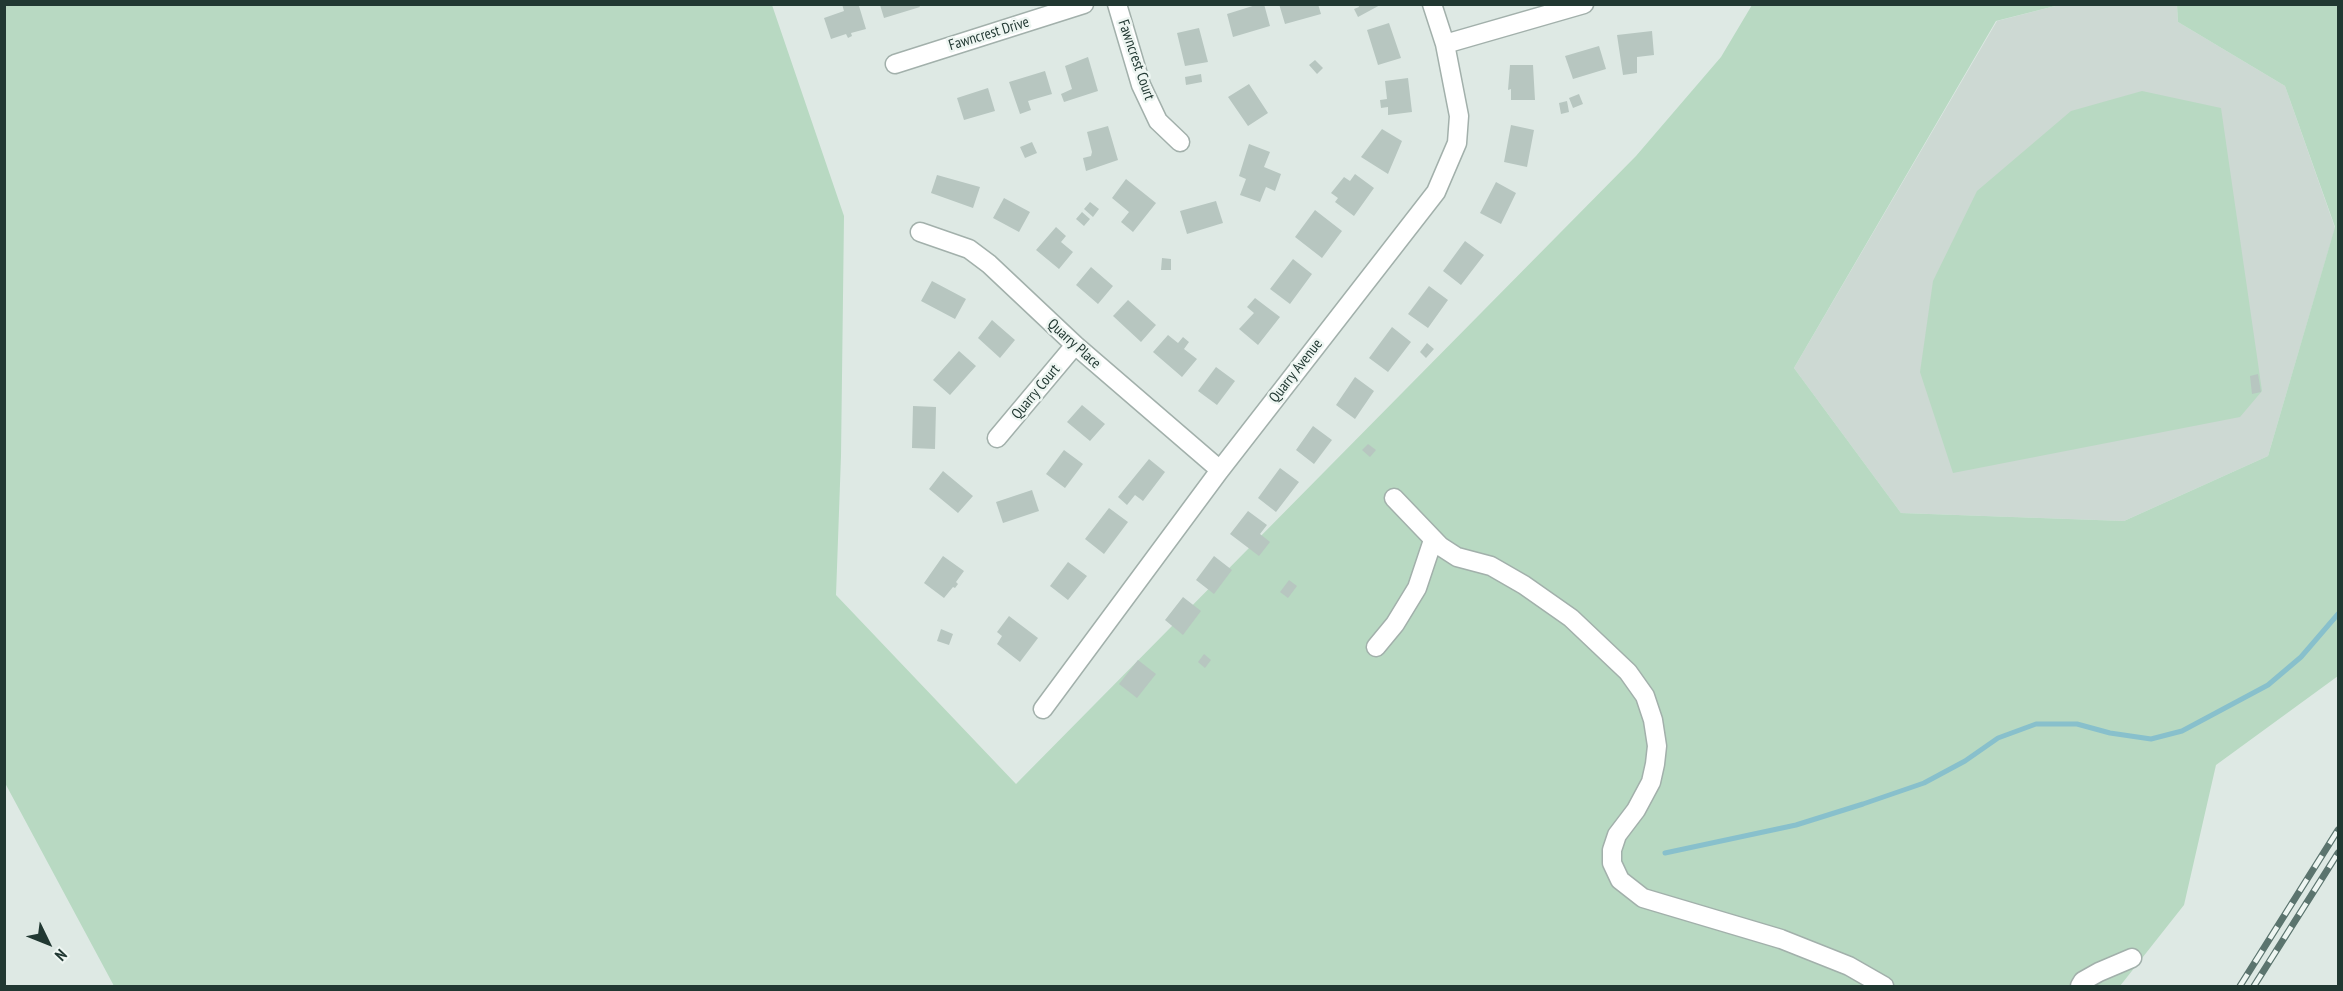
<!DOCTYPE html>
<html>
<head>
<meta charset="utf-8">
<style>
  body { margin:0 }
  #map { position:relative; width:2343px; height:991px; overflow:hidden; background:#dee9e4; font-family:"PT Sans Narrow",sans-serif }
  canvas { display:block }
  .frame { position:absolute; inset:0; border:6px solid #213832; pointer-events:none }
  .north { position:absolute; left:18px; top:913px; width:60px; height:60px; -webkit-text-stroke:4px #eef6f2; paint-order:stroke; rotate:133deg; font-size:16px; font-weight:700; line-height:24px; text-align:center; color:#213832 }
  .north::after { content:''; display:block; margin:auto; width:21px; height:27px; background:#213832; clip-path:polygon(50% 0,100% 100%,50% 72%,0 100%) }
</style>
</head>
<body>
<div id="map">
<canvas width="2343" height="991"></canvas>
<div class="frame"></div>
<div class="north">N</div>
</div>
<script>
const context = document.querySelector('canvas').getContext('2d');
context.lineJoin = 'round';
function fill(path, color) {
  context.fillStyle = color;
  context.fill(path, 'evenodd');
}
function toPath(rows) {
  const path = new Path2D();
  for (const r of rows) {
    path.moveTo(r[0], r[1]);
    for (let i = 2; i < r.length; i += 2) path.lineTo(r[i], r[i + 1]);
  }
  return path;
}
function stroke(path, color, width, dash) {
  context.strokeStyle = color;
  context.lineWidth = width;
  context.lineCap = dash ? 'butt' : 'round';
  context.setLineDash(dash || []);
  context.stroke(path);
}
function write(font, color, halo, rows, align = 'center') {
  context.font = font + ' "PT Sans Narrow",sans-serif';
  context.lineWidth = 5;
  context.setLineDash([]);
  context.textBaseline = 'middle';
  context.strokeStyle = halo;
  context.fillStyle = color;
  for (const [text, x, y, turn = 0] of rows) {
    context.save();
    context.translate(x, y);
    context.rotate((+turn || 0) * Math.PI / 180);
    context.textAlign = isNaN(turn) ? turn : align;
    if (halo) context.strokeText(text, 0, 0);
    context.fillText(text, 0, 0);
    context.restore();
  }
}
const built = toPath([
  [2059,5,2177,5,2178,22,2285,86,2335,228,2268,456,2124,521,1901,513,1794,368,1997,21]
]);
const green = toPath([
  [5,5,772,5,844,216,841,456,836,595,1016,784,1636,156,1721,57,1752,5,2059,5,1996,21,1794,368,1901,513,2124,521,2268,456,2335,227,2285,86,2178,22,2177,5,2338,5,2338,676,2216,765,2184,905,2120,986,114,986,5,783],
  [2142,91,2221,108,2262,391,2240,417,1953,473,1920,372,1933,281,1977,191,2071,111]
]);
const stream = toPath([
  [1665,853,1796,825,1863,804,1924,783,1965,761,1998,738,2036,724,2077,724,2110,733,2151,739,2182,731,2268,685,2301,657,2338,614]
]);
const building = toPath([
  [842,4,859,6,866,29,851,33,852,36,848,38,846,34,831,39,824,18,844,11],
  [1259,4,1264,4,1270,26,1233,37,1227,14],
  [1279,4,1318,4,1321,14,1285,24],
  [1358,4,1382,4,1358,17,1354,9,1359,7],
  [880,5,919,5,920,7,884,18],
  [1389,23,1401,58,1378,65,1367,30],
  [1199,28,1208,62,1185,66,1177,33],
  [1652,31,1654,55,1637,57,1637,73,1623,75,1617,35],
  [1599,46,1606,69,1573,79,1565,56],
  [1088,57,1098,91,1064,102,1061,94,1072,89,1065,66],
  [1315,60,1323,68,1317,74,1309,65],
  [1510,65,1533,65,1535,100,1511,100,1511,89,1508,90],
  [1045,71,1052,94,1028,101,1031,110,1020,114,1009,82],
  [1201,74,1202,82,1186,85,1185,77],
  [1408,78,1412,112,1388,115,1388,107,1381,108,1380,100,1387,99,1385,81],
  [1249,84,1268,113,1248,126,1228,97],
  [988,88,995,111,964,120,957,98],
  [1579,94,1583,104,1573,108,1569,98],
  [1567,101,1569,112,1561,114,1559,103],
  [1511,125,1534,130,1527,167,1504,162],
  [1108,126,1118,160,1086,171,1083,158,1091,156,1092,152,1087,132],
  [1382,129,1402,141,1388,174,1361,157],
  [1032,142,1037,153,1025,158,1020,147],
  [1249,144,1270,152,1264,167,1281,174,1275,191,1266,187,1260,202,1240,195,1246,179,1239,176],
  [1355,174,1374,188,1354,216,1335,202,1338,198,1331,193,1344,177,1350,181],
  [937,175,980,187,973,208,931,193],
  [1126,179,1156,203,1133,232,1121,222,1129,212,1112,198],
  [1496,182,1516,193,1501,224,1480,213],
  [1004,198,1030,212,1019,232,993,218],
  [1216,201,1223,223,1187,234,1180,211],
  [1090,202,1099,209,1093,217,1084,209],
  [1315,210,1342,231,1322,258,1295,237],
  [1082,212,1090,219,1084,226,1076,219],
  [1056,227,1066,236,1061,242,1073,252,1059,269,1036,250],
  [1465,241,1484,255,1461,285,1443,271],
  [1162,258,1171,259,1171,270,1161,270],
  [1293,259,1312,274,1290,304,1270,289],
  [1091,267,1113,286,1098,304,1076,285],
  [932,281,966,299,955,319,921,301],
  [1429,286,1448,300,1428,328,1408,314],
  [1255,298,1280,317,1258,345,1239,329,1254,313,1247,307],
  [1128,300,1156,325,1141,342,1113,316],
  [992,320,1015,340,1000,358,978,338],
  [1392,327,1411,342,1388,372,1369,358],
  [1168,335,1178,343,1183,337,1189,342,1184,349,1197,359,1182,377,1153,352],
  [1427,343,1434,349,1426,358,1420,352],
  [959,351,976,366,950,395,933,380],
  [1216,367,1235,381,1217,405,1198,391],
  [2258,374,2261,392,2252,394,2250,376],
  [1355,377,1374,391,1355,419,1336,405],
  [1082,405,1105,424,1090,441,1067,422],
  [913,406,936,407,935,449,912,448],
  [1313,426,1332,440,1314,464,1296,450],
  [1368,444,1376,450,1370,457,1362,450],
  [1064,450,1083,464,1065,488,1046,474],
  [1149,459,1165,472,1143,501,1135,495,1127,505,1118,497],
  [1280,468,1299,482,1276,512,1258,498],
  [943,471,973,496,958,513,929,489],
  [1032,490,1039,511,1003,523,996,502],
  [1109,508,1128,522,1104,554,1085,539],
  [1248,511,1267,525,1260,534,1270,542,1259,556,1230,534],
  [943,556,964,571,956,582,958,584,955,588,953,587,944,598,924,583],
  [1214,556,1232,570,1214,594,1196,580],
  [1068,562,1087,576,1068,600,1050,586],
  [1289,580,1297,586,1288,598,1280,592],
  [1183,597,1201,611,1183,635,1165,620],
  [1009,616,1038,638,1020,662,997,644,1002,636,997,632],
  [941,629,953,634,949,645,937,641],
  [1204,654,1211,660,1205,668,1198,662],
  [1138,660,1156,674,1137,698,1119,684]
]);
const minor = toPath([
  [1117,4,1141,85,1158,121,1180,142],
  [1445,44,1584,4],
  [895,64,1084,4],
  [920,232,969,249,989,264,1075,345,1220,470],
  [997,438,1075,345],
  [1394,498,1440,546,1457,557,1491,566,1524,585,1571,618,1628,672,1645,696,1653,720,1657,746,1655,764,1651,782,1636,810,1617,835,1612,850,1612,863,1620,880,1643,898,1781,939,1849,966,1884,986],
  [1376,647,1395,624,1417,588,1433,540],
  [1043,709,1220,470,1436,192,1457,143,1459,116,1445,44,1432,4],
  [2080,986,2083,981,2099,972,2132,958]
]);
const rail = toPath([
  [2240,986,2338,830],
  [2254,986,2338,853]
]);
const streetNames = [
  ["Fawncrest Drive",989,34,-17],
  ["Fawncrest Court",1136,60,71],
  ["Quarry Place",1074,344,42],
  ["Quarry Avenue",1296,371,-52],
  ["Quarry Court",1036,392,-50]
];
fill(built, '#cdd9d3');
fill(green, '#b8d9c2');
stroke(stream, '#88c0cc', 5);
fill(building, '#b7c6c0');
stroke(minor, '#a2b0ab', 21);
stroke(minor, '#fff', 18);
stroke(rail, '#5b746e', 7);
stroke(rail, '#eef6f2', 4.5, [14]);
write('15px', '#213832', '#eef6f2', streetNames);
</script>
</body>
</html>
